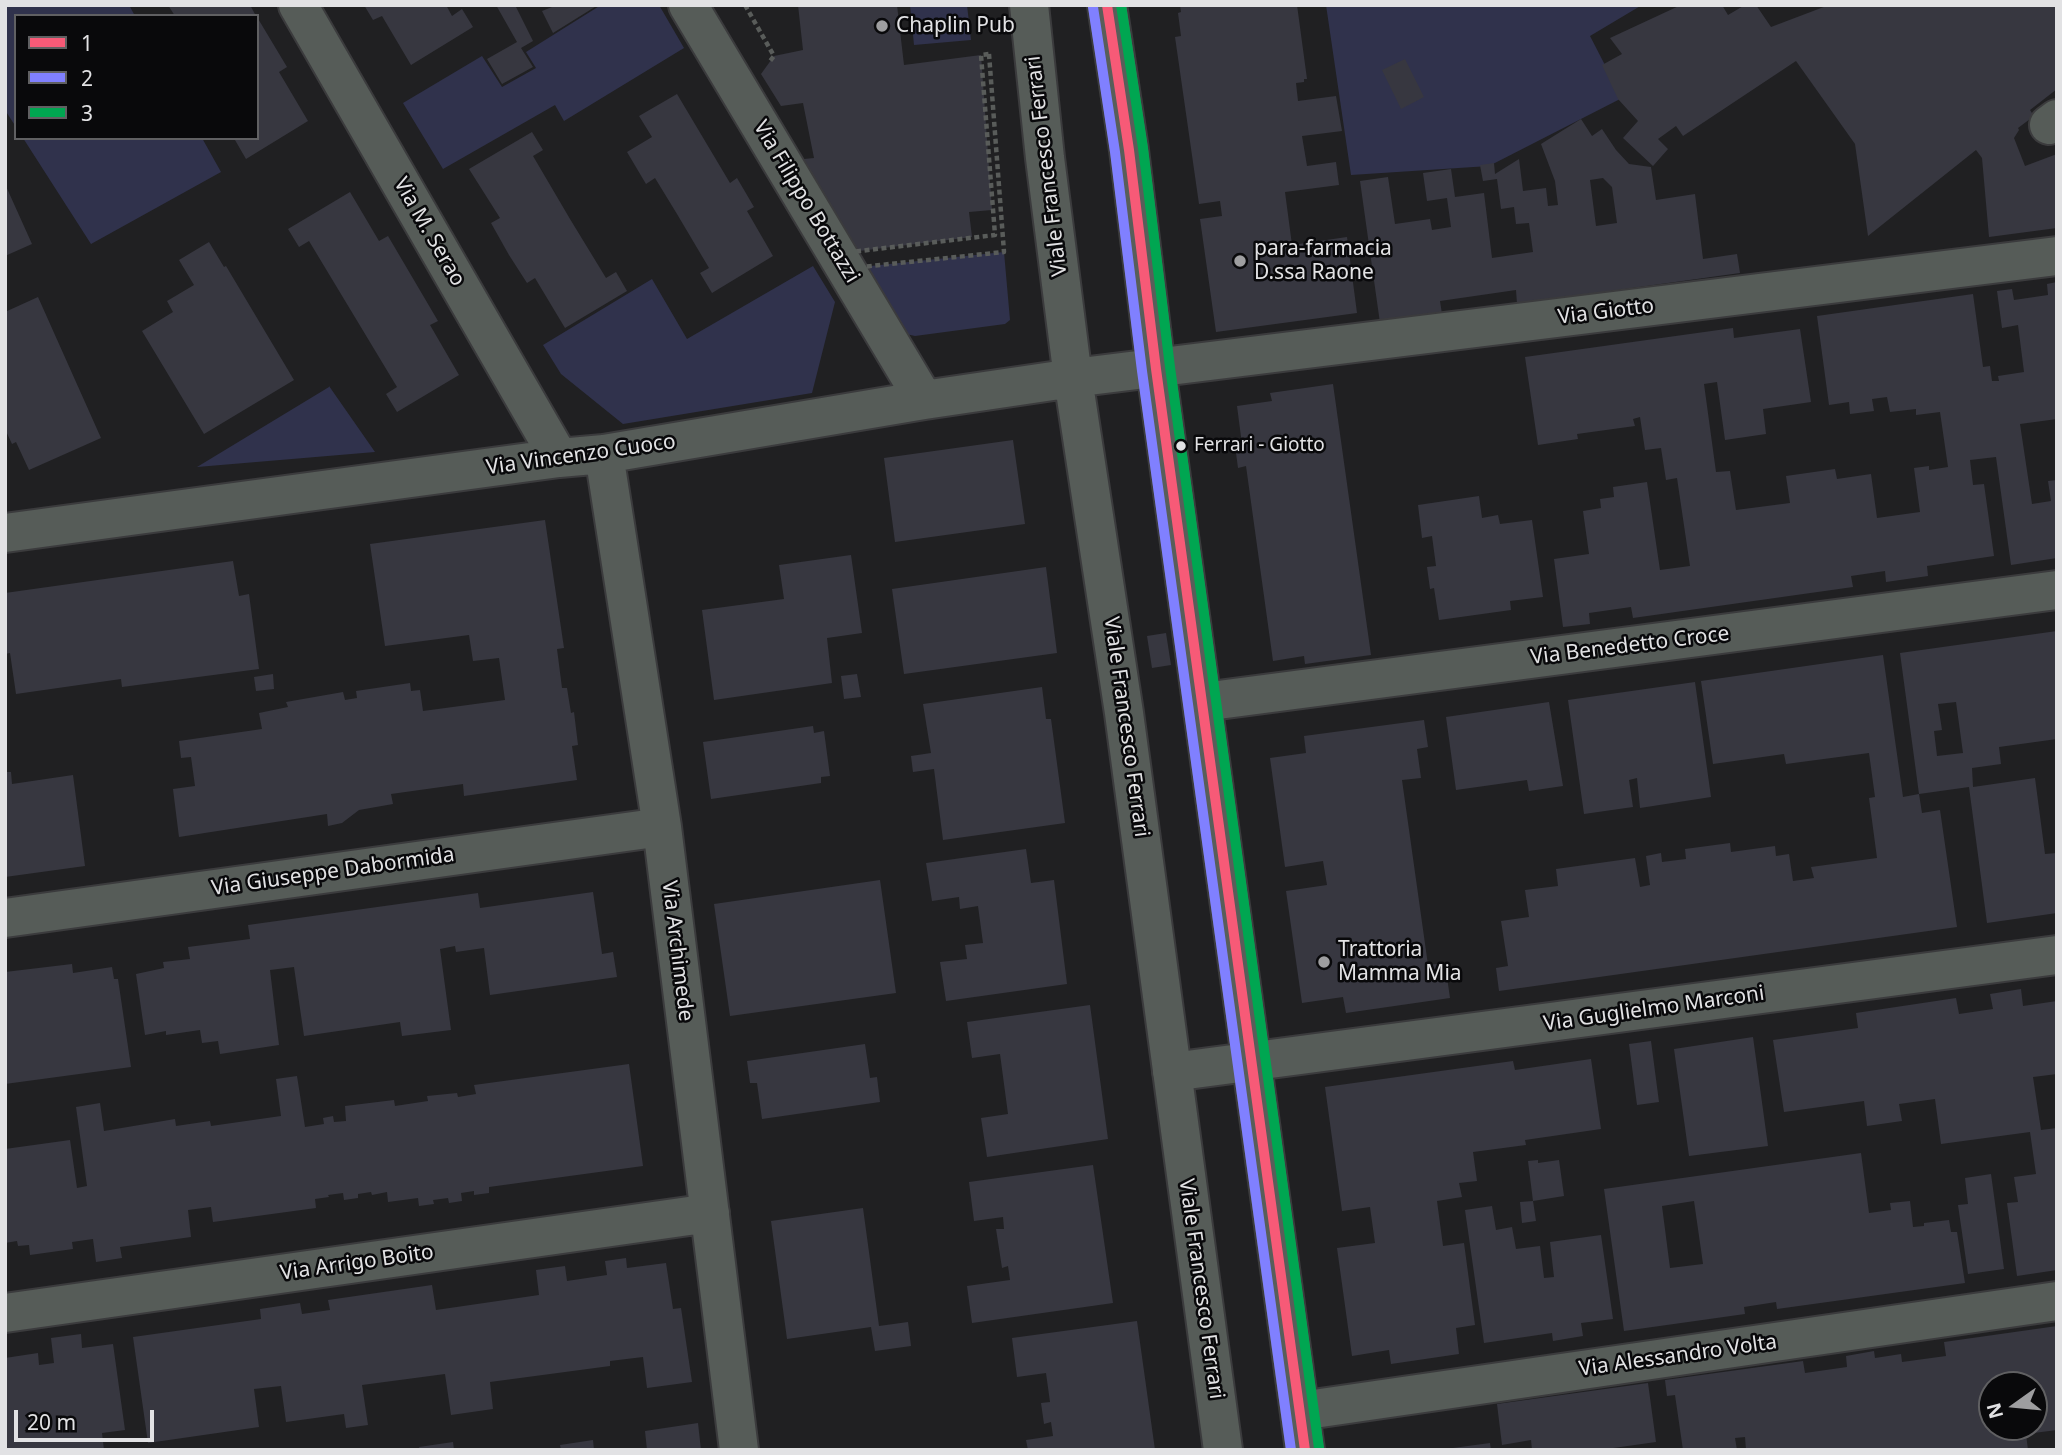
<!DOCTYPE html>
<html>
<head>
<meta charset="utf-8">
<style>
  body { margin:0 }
  #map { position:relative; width:2062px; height:1455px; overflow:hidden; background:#202022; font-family:"Noto Sans",sans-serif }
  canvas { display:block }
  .frame { position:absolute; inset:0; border:7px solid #e2e2e4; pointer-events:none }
  .legend { position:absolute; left:14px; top:14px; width:245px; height:126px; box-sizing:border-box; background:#09090b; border:2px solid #606062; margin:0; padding:9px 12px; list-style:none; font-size:21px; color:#e2e2e4 }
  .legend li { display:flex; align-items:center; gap:14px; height:35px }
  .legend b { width:35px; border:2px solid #606062 }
  .north { position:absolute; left:1978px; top:1371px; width:70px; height:70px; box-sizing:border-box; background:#09090b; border:2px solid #606062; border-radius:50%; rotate:255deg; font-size:19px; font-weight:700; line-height:28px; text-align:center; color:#e2e2e4 }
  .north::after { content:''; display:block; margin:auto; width:24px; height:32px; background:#9e9ea0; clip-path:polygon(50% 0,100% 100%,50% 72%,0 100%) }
  .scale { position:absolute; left:14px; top:1410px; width:140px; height:32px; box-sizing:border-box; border:4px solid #e2e2e4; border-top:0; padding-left:9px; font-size:21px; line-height:24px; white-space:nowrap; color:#e2e2e4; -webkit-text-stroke:5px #09090b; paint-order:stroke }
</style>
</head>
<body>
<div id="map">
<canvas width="2062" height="1455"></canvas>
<div class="frame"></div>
<ul class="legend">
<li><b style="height:9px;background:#f75a77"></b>1</li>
<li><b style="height:9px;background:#8080ff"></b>2</li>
<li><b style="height:9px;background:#00a651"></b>3</li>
</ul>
<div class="north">N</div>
<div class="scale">20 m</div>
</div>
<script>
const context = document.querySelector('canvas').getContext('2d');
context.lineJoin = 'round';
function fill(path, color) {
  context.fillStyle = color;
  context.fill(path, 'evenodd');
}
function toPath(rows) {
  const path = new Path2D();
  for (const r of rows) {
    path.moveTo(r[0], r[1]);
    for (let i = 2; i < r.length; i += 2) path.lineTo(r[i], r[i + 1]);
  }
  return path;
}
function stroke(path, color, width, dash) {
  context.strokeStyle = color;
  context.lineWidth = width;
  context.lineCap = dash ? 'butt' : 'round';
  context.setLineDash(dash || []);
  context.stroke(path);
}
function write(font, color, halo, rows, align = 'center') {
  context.font = font + ' "Noto Sans",sans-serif';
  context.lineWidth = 5;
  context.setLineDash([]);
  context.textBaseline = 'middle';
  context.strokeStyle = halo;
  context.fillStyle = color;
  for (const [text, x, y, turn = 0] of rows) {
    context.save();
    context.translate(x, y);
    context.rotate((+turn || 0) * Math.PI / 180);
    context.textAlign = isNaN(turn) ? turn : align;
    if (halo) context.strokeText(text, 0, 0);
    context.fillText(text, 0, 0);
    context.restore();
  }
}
const green = toPath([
  [5,5,129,5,135,16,16,16,16,127,5,110],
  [601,5,659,5,684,48,564,121,555,105,443,169,403,103,482,56,502,87,536,68,526,52],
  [910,5,967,5,971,40,914,45],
  [1326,5,1642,5,1590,36,1622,98,1489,166,1351,175],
  [23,138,202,138,221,172,91,244],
  [1004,252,1010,320,1005,324,915,336,906,334,861,267],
  [813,266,835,302,812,393,623,424,561,374,543,345,652,279,687,339],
  [329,386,375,452,197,467,329,387]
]);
const building = toPath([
  [168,5,250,5,256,16,175,16],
  [364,5,446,5,452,16,462,9,473,27,411,65,382,16,373,20],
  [496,5,515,5,533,41,521,48,533,67,502,84,487,59,517,42],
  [551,5,598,5,553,33,542,11,552,7],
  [798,5,897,5,904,65,981,55,992,210,969,212,972,237,851,252,794,160,814,158,803,103,781,106,761,74,774,56,803,50],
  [1180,5,1297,5,1307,79,1304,79,1304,82,1296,83,1298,101,1336,96,1342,131,1302,136,1307,166,1336,162,1339,185,1285,192,1292,245,1347,237,1357,313,1216,332,1200,219,1222,216,1220,201,1199,204,1175,37,1181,36,1178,13,1181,12],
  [1681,5,1722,5,1728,15,1745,5,1756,5,1771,27,1829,5,2057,5,2057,89,2030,110,2034,116,2018,128,2019,130,2014,138,2025,166,2057,154,2057,228,1989,237,1982,158,1976,150,1868,236,1855,144,1796,61,1683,136,1676,126,1658,139,1668,149,1653,166,1623,138,1638,121,1618,99,1602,65,1622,54,1610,38],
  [257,17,287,67,279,72,308,121,246,159,235,140,257,138],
  [1405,59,1424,97,1401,109,1382,70],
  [677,94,730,183,737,178,754,207,747,211,773,256,712,293,700,273,709,268,677,214,655,178,646,184,627,152,652,137,639,116],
  [1581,119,1592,136,1602,129,1616,150,1629,164,1651,167,1656,200,1695,194,1703,259,1737,254,1740,273,1517,304,1516,290,1440,301,1442,314,1380,323,1360,181,1388,177,1395,224,1430,219,1432,230,1451,227,1447,198,1427,201,1423,173,1451,169,1455,197,1484,193,1492,258,1533,252,1529,223,1516,224,1514,207,1501,209,1497,179,1483,181,1480,165,1494,163,1495,174,1519,159,1523,191,1546,188,1548,206,1558,205,1555,181,1541,144],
  [1603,178,1612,187,1617,223,1596,226,1590,180],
  [532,132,543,150,533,156,570,219,606,278,616,272,627,291,565,328,535,278,527,283,509,255,491,223,500,218,469,169],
  [5,184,32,244,5,256],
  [350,192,379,241,388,236,438,321,430,325,459,375,397,412,386,394,397,387,309,241,299,247,288,229],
  [209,242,224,267,226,266,294,380,204,434,142,331,173,312,167,301,194,285,179,260],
  [2057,282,2057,419,2020,424,2032,504,2051,501,2048,481,2057,480,2057,558,2011,565,1996,457,1970,460,1973,485,1984,484,1994,556,1927,566,1928,576,1886,582,1885,571,1851,576,1853,587,1633,618,1631,607,1589,613,1590,624,1563,627,1554,559,1589,554,1583,511,1601,508,1600,499,1614,497,1613,487,1647,482,1660,570,1690,566,1677,478,1666,480,1661,448,1645,450,1640,417,1633,419,1635,426,1577,434,1578,439,1538,445,1525,357,1733,328,1734,338,1800,329,1811,402,1763,409,1766,434,1725,440,1717,382,1704,384,1716,472,1730,471,1736,510,1790,503,1786,476,1835,469,1837,479,1871,474,1877,518,1920,512,1914,468,1929,466,1929,470,1948,467,1940,412,1916,415,1916,409,1890,412,1887,397,1872,399,1874,411,1850,414,1849,402,1829,405,1817,316,1973,294,1983,367,1990,366,1992,381,1999,381,1998,376,2024,372,2018,325,2002,328,1997,291,2012,289,2014,300,2048,295,2047,284],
  [38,297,101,438,29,470,16,442,12,444,5,429,5,312],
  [1333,384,1371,655,1305,664,1304,656,1273,661,1246,466,1238,468,1236,453,1243,452,1237,406,1272,401,1270,393],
  [1013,440,1025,524,895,542,884,458],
  [1479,496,1482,518,1498,515,1500,524,1532,520,1543,597,1510,601,1511,610,1439,620,1434,588,1430,589,1427,567,1436,566,1432,536,1422,538,1418,505],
  [545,520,564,648,557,649,562,688,567,688,571,713,574,712,578,745,572,746,577,780,464,796,463,784,434,788,391,794,393,804,359,810,342,823,328,826,327,814,179,837,173,789,195,786,191,757,181,758,179,741,262,729,259,713,288,707,286,702,343,692,345,700,357,698,356,691,410,683,411,691,420,690,423,711,505,700,499,658,473,661,469,635,385,646,370,544],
  [851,555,862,633,827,638,832,683,714,700,702,610,784,599,779,565],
  [233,561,239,596,249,594,259,669,122,687,121,679,16,694,10,653,5,654,5,593],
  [1046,567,1057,653,904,674,892,589],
  [2057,631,2057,739,1999,747,2001,764,1972,768,1973,787,2035,778,2045,854,2057,853,2057,913,1987,923,1969,787,1919,794,1922,813,1940,810,1957,927,1499,991,1496,968,1508,966,1501,921,1529,917,1525,890,1558,886,1556,869,1635,858,1640,887,1650,885,1646,856,1661,853,1662,862,1686,859,1685,849,1730,843,1731,852,1775,846,1776,856,1789,854,1793,881,1814,878,1811,867,1877,858,1869,798,1875,797,1869,753,1786,764,1784,754,1713,764,1701,681,1883,655,1903,797,1919,794,1900,653],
  [1956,702,1963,753,1937,756,1934,731,1942,730,1938,704],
  [1166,633,1171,665,1152,668,1147,636],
  [273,674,274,689,256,691,254,677],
  [857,674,861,697,844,699,841,676],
  [1695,682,1711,797,1640,808,1637,778,1629,780,1633,807,1584,814,1568,700],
  [1042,687,1046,719,1051,719,1065,823,943,840,934,769,913,772,911,756,931,753,923,704],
  [1549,702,1563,786,1529,791,1527,780,1456,790,1446,717],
  [1424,720,1428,747,1417,749,1421,778,1402,780,1428,965,1445,963,1450,998,1346,1013,1343,997,1302,1003,1286,891,1327,885,1323,861,1285,867,1270,758,1306,753,1304,736],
  [813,726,814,733,824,731,830,776,821,777,821,783,711,799,703,742],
  [5,772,11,772,12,784,73,775,85,866,5,877],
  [1026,849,1031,883,1054,880,1067,984,946,1001,940,962,967,959,965,945,983,943,978,906,960,909,959,897,932,901,926,863],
  [880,880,896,993,730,1016,714,904],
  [593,892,602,954,613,952,617,977,490,995,484,948,456,952,455,946,440,949,451,1030,402,1036,400,1022,304,1036,294,967,270,970,279,1045,220,1054,218,1041,202,1043,200,1030,166,1035,166,1031,145,1035,136,974,164,968,163,962,190,959,188,947,250,939,248,925,478,893,480,908],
  [72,964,73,973,112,967,114,979,118,979,131,1067,5,1084,5,972],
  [2021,989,2023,1006,2057,1001,2057,1074,2033,1077,2041,1130,2057,1128,2057,1270,2017,1276,2007,1203,2018,1202,2014,1177,2036,1174,2030,1132,1941,1144,1935,1099,1899,1104,1902,1121,1867,1126,1864,1101,1784,1112,1773,1040,1858,1028,1856,1013,1956,998,1959,1014,1993,1009,1990,994],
  [1090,1005,1108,1139,987,1157,981,1118,1008,1114,1000,1054,972,1058,967,1022],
  [1753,1037,1768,1146,1689,1156,1674,1049],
  [1651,1041,1659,1102,1637,1105,1629,1044],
  [865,1044,870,1078,877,1077,880,1102,762,1119,757,1083,750,1083,747,1061],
  [1591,1059,1601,1129,1525,1140,1526,1145,1473,1152,1477,1181,1459,1183,1462,1197,1437,1201,1443,1246,1464,1243,1475,1325,1456,1328,1459,1354,1391,1364,1389,1350,1352,1356,1337,1248,1375,1243,1370,1207,1342,1211,1325,1087,1513,1061,1515,1070],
  [629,1064,643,1166,489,1187,489,1193,474,1195,474,1191,461,1193,462,1201,449,1203,448,1198,433,1200,434,1204,419,1206,418,1198,388,1202,387,1192,372,1195,371,1192,358,1194,358,1198,344,1200,343,1193,328,1195,329,1197,315,1199,316,1208,213,1222,211,1207,188,1210,191,1237,120,1247,122,1258,96,1262,93,1239,72,1242,73,1249,30,1255,29,1245,18,1246,17,1241,5,1243,5,1149,70,1140,77,1188,87,1186,76,1107,100,1103,104,1131,175,1119,176,1126,210,1121,211,1126,281,1116,276,1079,297,1076,305,1127,324,1124,323,1118,333,1116,334,1122,346,1121,345,1106,394,1100,395,1106,428,1101,427,1096,457,1093,458,1097,476,1094,474,1085],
  [1861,1153,1869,1213,1891,1210,1890,1203,1910,1201,1913,1227,1924,1226,1924,1223,1949,1220,1951,1232,1957,1232,1965,1283,1777,1309,1776,1302,1744,1307,1745,1314,1624,1331,1604,1189],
  [1694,1201,1703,1264,1670,1268,1662,1206],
  [1538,1160,1538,1163,1559,1160,1564,1196,1533,1201,1528,1161],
  [1093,1165,1113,1303,972,1323,967,1286,1010,1280,1008,1266,1002,1268,996,1229,1004,1229,1003,1217,974,1221,969,1182],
  [1991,1174,2004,1269,1968,1274,1958,1205,1968,1204,1965,1178],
  [1533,1201,1536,1221,1522,1223,1520,1202],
  [1492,1206,1496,1230,1512,1227,1516,1249,1540,1246,1544,1278,1554,1277,1550,1242,1601,1235,1613,1319,1581,1323,1583,1336,1553,1341,1552,1333,1484,1343,1465,1210],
  [863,1208,879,1326,908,1322,911,1346,875,1351,871,1327,787,1339,771,1221],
  [626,1258,627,1268,666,1263,673,1309,681,1308,692,1382,647,1388,643,1357,610,1361,610,1366,490,1382,493,1409,451,1415,445,1374,362,1385,368,1425,346,1428,344,1414,286,1422,281,1386,254,1389,259,1427,148,1443,133,1337,261,1319,260,1309,300,1303,302,1314,330,1310,328,1300,432,1285,436,1310,539,1295,536,1270,565,1266,567,1281,607,1275,605,1261],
  [1137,1321,1155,1450,1028,1450,1026,1440,1053,1436,1051,1422,1044,1424,1041,1403,1050,1402,1046,1373,1017,1377,1012,1338],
  [2057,1326,2057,1430,2026,1434,2028,1450,1746,1450,1745,1437,1735,1438,1737,1450,1683,1450,1675,1395,1667,1396,1665,1380,1803,1361,1805,1373,1847,1367,1846,1356,1874,1351,1875,1358,1901,1354,1902,1362,1946,1356,1944,1342],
  [1992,1385,2034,1385,2034,1427,1992,1427],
  [81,1334,82,1348,113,1344,125,1430,102,1433,104,1450,5,1450,5,1358,38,1353,39,1365,54,1363,51,1338],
  [1648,1383,1656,1442,1599,1450,1532,1450,1531,1440,1502,1445,1497,1404],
  [698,1423,701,1450,647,1450,645,1431],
  [593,1440,594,1450,561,1450,560,1445],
  [453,1442,454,1450,420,1450,419,1447],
  [1490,1443,1491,1450,1453,1450,1453,1448]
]);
const path = toPath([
  [745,5,774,56,770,61],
  [989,54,1004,252,861,267,851,252,995,235,981,55,989,54]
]);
const street = toPath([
  [298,5,559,458],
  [688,5,924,400],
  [1029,5,1045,158,1073,378,1124,713,1223,1450],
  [2049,125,2057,119],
  [604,454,662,827,739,1450],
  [5,533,559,458,604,454,924,400,1073,378,2057,256],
  [1203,702,2057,590],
  [5,918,662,827],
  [1172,1072,2057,955],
  [5,1313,710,1213],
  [1300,1411,2057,1301]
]);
const secondary = toPath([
  [1107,5,1129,150,1156,369,1305,1450]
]);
const bus1 = toPath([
  [1107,5,1129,150,1156,369,1305,1450]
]);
const bus2 = toPath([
  [1093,7,1115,152,1142,371,1291,1450]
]);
const bus3 = toPath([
  [1121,5,1143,148,1170,367,1319,1448]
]);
const markers = [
  [882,26,7,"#9e9ea0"],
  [1240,261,7,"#9e9ea0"],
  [1181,446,6,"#e2e2e4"],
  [1324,962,7,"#9e9ea0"]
];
const busNames = [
  ["Ferrari - Giotto",1194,446]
];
const poiNames = [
  ["Chaplin Pub",896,26],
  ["para-farmacia",1254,249],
  ["D.ssa Raone",1254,273],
  ["Trattoria",1338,950],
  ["Mamma Mia",1338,974]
];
const streetNames = [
  ["Viale Francesco Ferrari",1047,166,-97],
  ["Via Filippo Bottazzi",806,202,59],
  ["Via M. Serao",429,232,60],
  ["Via Giotto",1606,312,-7],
  ["Via Vincenzo Cuoco",581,455,-8],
  ["Via Benedetto Croce",1630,646,-7],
  ["Viale Francesco Ferrari",1126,727,82],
  ["Via Giuseppe Dabormida",333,872,-8],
  ["Via Archimede",677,951,83],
  ["Via Guglielmo Marconi",1654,1009,-8],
  ["Via Arrigo Boito",357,1263,-8],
  ["Viale Francesco Ferrari",1201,1289,82],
  ["Via Alessandro Volta",1678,1356,-8]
];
fill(green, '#30324c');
fill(building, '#373740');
stroke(street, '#3b3b3d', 42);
stroke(secondary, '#3b3b3d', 42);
stroke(path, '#595c5a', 4.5, [5, 3.5]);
stroke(street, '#565c58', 38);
stroke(secondary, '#585e5a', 38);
stroke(bus1, '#f75a77', 10);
stroke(bus2, '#8080ff', 10);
stroke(bus3, '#00a651', 10);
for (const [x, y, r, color] of markers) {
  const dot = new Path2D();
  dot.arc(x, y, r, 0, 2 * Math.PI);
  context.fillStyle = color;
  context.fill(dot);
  stroke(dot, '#09090b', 2.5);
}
write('19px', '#e2e2e4', '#09090b', busNames, 'left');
write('21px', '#e2e2e4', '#09090b', poiNames, 'left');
write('21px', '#e2e2e4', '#09090b', streetNames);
</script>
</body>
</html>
